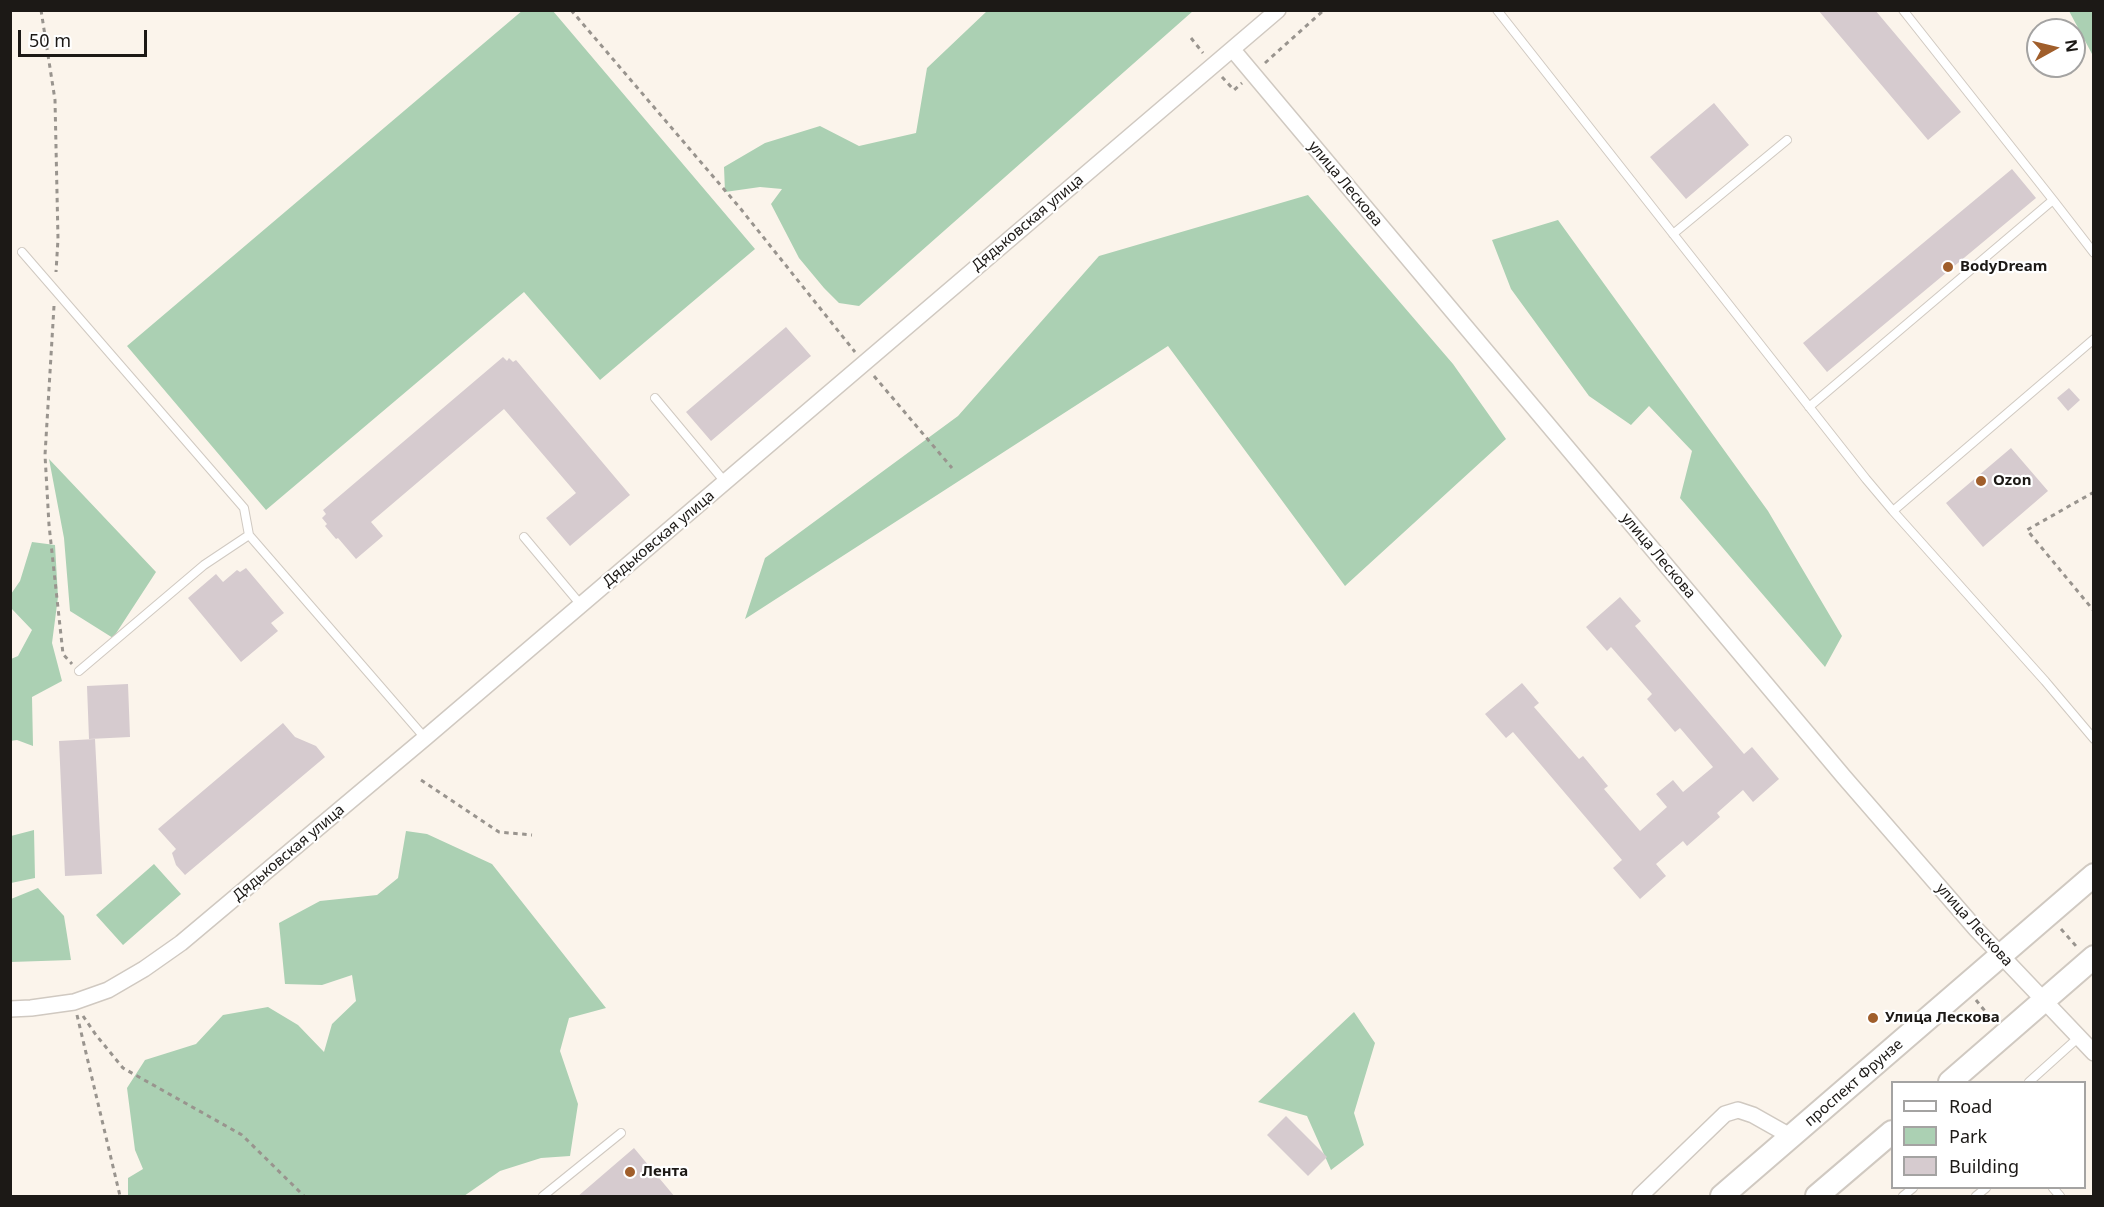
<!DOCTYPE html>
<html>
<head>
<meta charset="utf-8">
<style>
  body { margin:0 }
  #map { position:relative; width:2104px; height:1207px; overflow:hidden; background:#fbf4eb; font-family:"Noto Sans",sans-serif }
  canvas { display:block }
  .frame { position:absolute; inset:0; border:12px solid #1c1916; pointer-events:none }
  .legend { position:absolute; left:1891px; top:1081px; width:195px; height:108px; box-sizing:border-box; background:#fff; border:2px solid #a4a3a2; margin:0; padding:8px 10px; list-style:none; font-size:18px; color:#1c1916 }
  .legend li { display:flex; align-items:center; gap:12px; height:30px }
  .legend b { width:30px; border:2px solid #a4a3a2 }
  .north { position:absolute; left:2026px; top:18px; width:60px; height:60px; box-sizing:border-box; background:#fff; border:2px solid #a4a3a2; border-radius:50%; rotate:82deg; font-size:16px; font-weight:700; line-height:24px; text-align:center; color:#1c1916 }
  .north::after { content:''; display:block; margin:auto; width:21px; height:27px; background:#a05e2b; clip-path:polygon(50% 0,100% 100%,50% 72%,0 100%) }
  .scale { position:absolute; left:18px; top:30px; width:129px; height:27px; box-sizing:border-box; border:3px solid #1c1916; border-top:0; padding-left:8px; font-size:18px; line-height:21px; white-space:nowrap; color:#1c1916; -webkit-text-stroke:4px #fff; paint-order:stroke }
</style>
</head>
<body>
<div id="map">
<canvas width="2104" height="1207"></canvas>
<div class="frame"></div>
<ul class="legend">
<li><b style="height:8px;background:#fff"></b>Road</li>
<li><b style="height:16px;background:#abd0b3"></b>Park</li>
<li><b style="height:16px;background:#d6cbcf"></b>Building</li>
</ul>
<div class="north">N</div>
<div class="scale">50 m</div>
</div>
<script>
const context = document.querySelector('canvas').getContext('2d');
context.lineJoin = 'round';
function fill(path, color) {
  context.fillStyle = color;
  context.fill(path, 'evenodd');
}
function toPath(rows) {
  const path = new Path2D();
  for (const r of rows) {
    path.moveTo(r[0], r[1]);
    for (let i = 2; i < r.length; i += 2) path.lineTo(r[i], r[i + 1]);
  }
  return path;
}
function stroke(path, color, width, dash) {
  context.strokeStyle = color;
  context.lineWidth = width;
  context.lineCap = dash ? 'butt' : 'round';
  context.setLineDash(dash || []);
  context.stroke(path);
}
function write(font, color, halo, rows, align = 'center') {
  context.font = font + ' "Noto Sans",sans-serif';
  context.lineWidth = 4.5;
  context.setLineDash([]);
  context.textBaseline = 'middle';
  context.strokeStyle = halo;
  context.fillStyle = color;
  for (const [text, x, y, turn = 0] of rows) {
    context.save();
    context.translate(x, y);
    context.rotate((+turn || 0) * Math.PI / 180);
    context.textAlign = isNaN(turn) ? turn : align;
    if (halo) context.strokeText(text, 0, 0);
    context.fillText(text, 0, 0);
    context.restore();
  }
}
const green = toPath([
  [523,10,553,11,755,249,600,380,524,292,266,510,127,346],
  [987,11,1193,11,859,306,839,303,824,288,799,258,771,204,782,189,760,187,725,192,724,167,765,143,820,126,859,146,916,133,927,68],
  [2069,11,2093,11,2093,56,2091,52],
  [1308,195,1453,364,1506,439,1345,586,1168,346,745,619,765,558,958,416,1099,256],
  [1558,220,1768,511,1842,636,1825,667,1680,498,1692,451,1649,406,1631,425,1589,396,1511,289,1492,240],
  [49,459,156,572,113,638,70,611,64,538],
  [32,542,55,545,58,597,52,643,62,681,32,697,33,746,17,740,10,741,11,659,18,656,32,630,11,608,11,594,20,581],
  [34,830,35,878,11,883,11,836],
  [406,831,427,834,492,864,606,1008,569,1018,560,1051,578,1104,570,1156,541,1158,500,1171,464,1196,128,1196,128,1178,143,1169,135,1150,127,1088,145,1060,196,1044,223,1015,268,1007,298,1025,324,1052,332,1024,356,1001,352,975,322,985,285,984,279,923,320,901,377,895,398,878],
  [154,864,181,894,123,945,96,915],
  [38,888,64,916,71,960,11,962,11,899],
  [1354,1012,1375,1043,1354,1113,1364,1145,1331,1170,1307,1116,1258,1102]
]);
const building = toPath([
  [1818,10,1875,10,1961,112,1928,140],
  [1714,103,1749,145,1686,199,1650,157],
  [2012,169,2036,198,1827,372,1803,343],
  [786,327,811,356,711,441,686,412],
  [503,357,507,361,509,358,513,362,516,360,630,495,570,546,546,518,576,493,504,409,371,522,383,536,356,559,338,538,336,539,325,526,327,524,322,518,326,514,323,510],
  [2069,388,2080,400,2068,411,2057,398],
  [2011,448,2048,491,1983,547,1946,503],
  [246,568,284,613,271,623,278,631,241,662,188,598,216,574,223,582,237,570,240,572],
  [1620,597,1641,621,1635,626,1744,754,1752,747,1779,779,1753,802,1743,790,1717,813,1720,817,1687,846,1683,841,1656,864,1666,876,1640,899,1613,868,1622,860,1513,732,1506,738,1485,714,1522,683,1539,703,1534,707,1579,759,1583,756,1608,786,1604,789,1640,831,1667,807,1656,794,1673,780,1683,792,1713,767,1680,728,1675,732,1647,699,1652,694,1611,647,1607,651,1586,627],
  [128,684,130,737,89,739,87,686],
  [283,723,295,737,316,746,325,757,185,875,176,865,172,853,176,849,158,829],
  [95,739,102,874,65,876,59,741],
  [1286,1116,1327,1157,1308,1176,1267,1135],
  [634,1148,675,1197,577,1197]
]);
const path = toPath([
  [41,10,55,100,58,239,56,272],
  [571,10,740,208,855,352],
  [1191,38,1203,53],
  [1265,63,1324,10],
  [1222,77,1234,90,1242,83],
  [54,306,45,455,49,525,63,654,72,664],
  [874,376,952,468],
  [2094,492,2027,530,2094,611],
  [421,780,499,832,532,835],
  [2061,929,2076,946],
  [1976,1000,1993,1021],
  [77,1015,120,1196],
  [83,1016,96,1035,123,1068,242,1135,304,1196]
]);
const service = toPath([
  [1497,10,1866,479,1893,511],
  [1903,10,2053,200],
  [1673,234,1787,140],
  [22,252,244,508,249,535],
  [2094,339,1893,511,2045,681,2094,739],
  [655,398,725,482],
  [1809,407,2053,200,2094,253],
  [524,537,581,605],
  [79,671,204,565,249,535,425,738],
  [2029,1082,2079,1037],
  [2053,1188,2060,1196],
  [543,1196,621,1133],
  [1903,1196,1913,1188],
  [1976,1196,1986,1188]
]);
const minor = toPath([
  [1233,50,1844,777,1976,929,2094,1053],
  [10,1009,31,1008,74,1002,108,990,144,969,181,943,425,738,1278,10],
  [1640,1196,1725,1114,1738,1110,1753,1115,1792,1137]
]);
const secondary = toPath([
  [1950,1082,2094,957],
  [1722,1196,2094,875],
  [1817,1196,1892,1132]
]);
const markers = [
  [1948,267,6,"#a05e2b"],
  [1981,481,6,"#a05e2b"],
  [1873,1018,6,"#a05e2b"],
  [630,1172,6,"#a05e2b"]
];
const streetNames = [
  ["улица Лескова",1345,184,50],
  ["Дядьковская улица",1028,223,-40],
  ["Дядьковская улица",659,539,-40],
  ["улица Лескова",1658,556,50],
  ["Дядьковская улица",289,853,-40],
  ["улица Лескова",1974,925,48],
  ["проспект Фрунзе",1854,1083,-41]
];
const poiNames = [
  ["BodyDream",1960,267],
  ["Ozon",1993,481],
  ["Улица Лескова",1885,1018],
  ["Лента",642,1172]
];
fill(green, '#abd0b3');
fill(building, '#d6cbcf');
stroke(service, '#d0c9c1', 10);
stroke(minor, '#d0c9c1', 18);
stroke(secondary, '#d0c9c1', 26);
stroke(path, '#99948e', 3, [4.5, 4.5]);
stroke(service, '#fff', 8);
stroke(minor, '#fff', 15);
stroke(secondary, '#fff', 22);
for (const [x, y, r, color] of markers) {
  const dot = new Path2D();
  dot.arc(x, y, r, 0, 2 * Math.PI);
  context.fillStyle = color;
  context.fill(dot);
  stroke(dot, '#fff', 2);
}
write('15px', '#1c1916', '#fff', streetNames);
write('bold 15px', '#1c1916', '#fff', poiNames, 'left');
</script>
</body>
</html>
